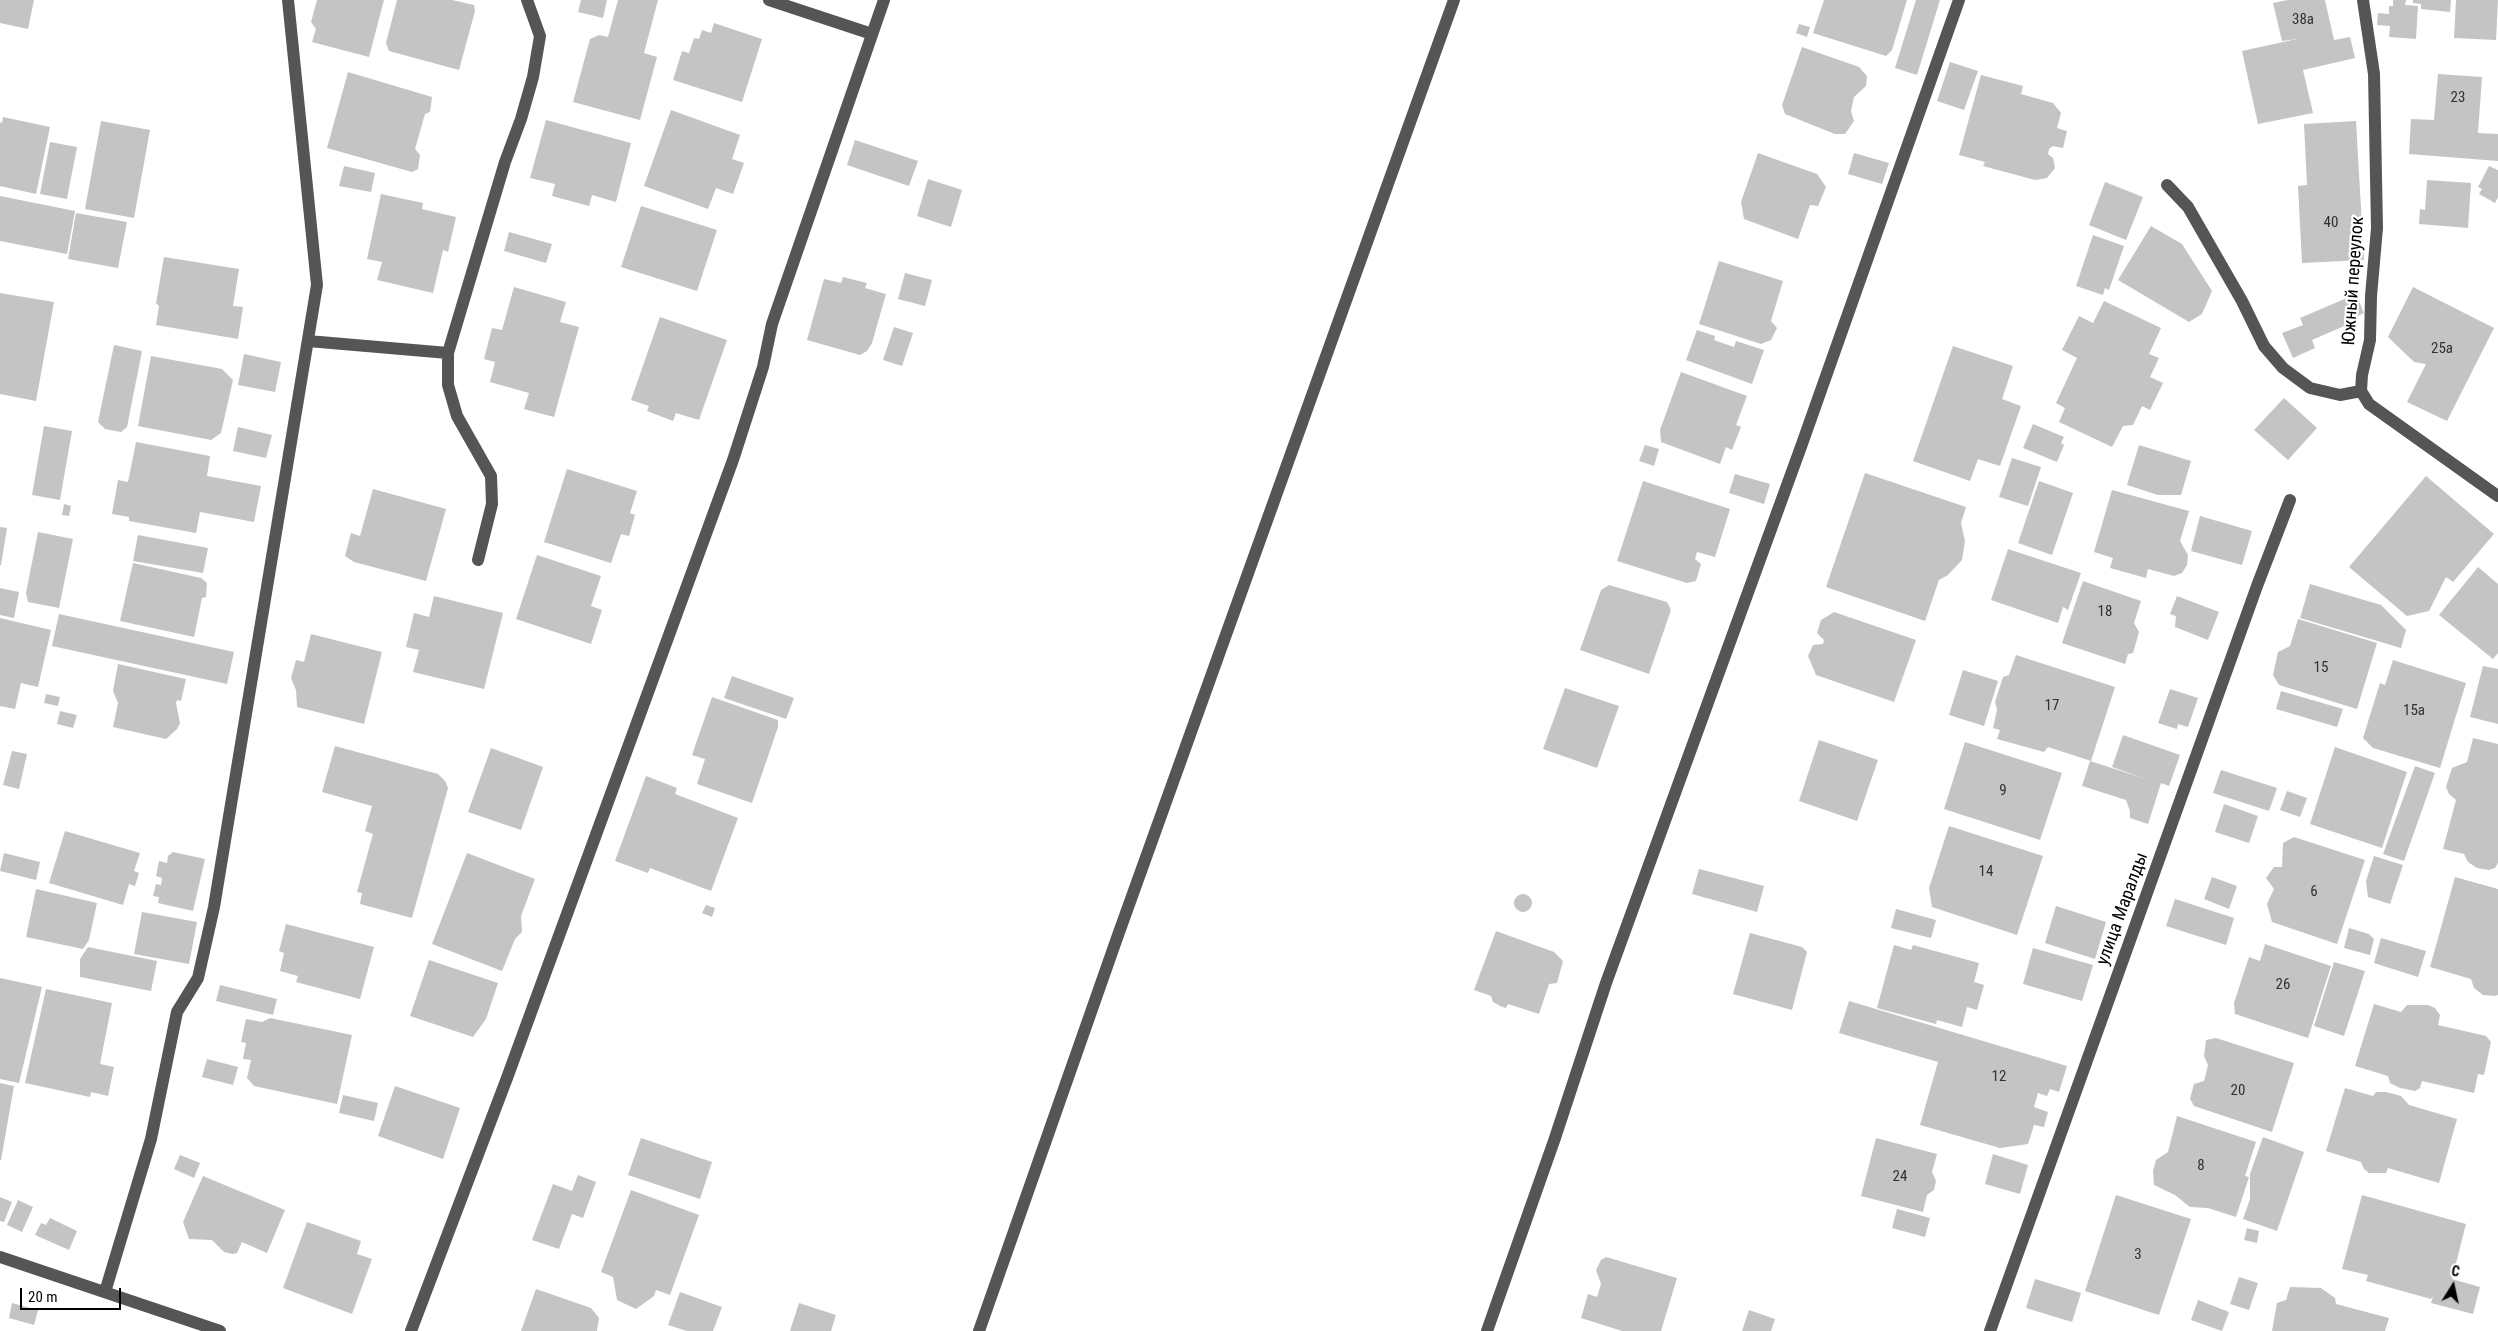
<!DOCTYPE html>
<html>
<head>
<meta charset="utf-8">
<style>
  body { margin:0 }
  #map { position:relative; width:2498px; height:1331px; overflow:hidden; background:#fff; font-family:"Roboto Condensed",sans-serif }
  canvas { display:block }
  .north { position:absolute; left:2428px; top:1261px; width:50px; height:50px; -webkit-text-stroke:4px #fff; paint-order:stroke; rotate:10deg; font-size:14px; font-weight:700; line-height:20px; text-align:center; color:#000 }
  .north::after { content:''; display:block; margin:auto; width:18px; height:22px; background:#000; clip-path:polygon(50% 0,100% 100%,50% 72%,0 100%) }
  .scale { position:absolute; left:20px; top:1288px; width:101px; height:22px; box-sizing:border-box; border:2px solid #000; border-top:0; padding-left:6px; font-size:15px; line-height:18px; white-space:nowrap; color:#000; -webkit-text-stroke:4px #fff; paint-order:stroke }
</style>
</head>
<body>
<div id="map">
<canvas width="2498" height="1331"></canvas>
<div class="north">С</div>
<div class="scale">20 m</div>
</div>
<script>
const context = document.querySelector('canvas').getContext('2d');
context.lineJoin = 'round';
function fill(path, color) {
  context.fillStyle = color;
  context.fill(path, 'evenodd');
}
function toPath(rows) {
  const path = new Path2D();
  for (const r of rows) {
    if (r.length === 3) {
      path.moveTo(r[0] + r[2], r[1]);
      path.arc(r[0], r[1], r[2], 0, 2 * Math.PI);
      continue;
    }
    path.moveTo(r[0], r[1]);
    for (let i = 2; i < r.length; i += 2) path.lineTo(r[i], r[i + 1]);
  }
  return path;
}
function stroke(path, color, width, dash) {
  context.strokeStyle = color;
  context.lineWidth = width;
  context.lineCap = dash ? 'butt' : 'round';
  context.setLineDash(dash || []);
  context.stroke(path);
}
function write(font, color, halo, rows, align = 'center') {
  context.font = font + ' "Roboto Condensed",sans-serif';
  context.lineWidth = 4.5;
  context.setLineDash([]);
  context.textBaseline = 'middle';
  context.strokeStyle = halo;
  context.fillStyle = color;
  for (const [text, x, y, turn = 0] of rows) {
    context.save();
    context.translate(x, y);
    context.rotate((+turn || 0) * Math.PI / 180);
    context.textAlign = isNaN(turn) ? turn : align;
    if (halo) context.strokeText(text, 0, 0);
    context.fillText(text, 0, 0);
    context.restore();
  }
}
const building = toPath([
  [0,0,34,0,28,29,0,23],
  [317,0,384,0,369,57,312,42,316,29,311,22],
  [397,0,452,0,474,5,475,11,459,70,389,51,386,43],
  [581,0,607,0,603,18,578,12],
  [618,0,658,0,644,53,657,57,640,120,573,102,590,39,599,35,608,37],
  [1824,0,1907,0,1892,50,1886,56,1813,33],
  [1916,0,1940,0,1917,75,1895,68],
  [2288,0,2325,0,2334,40,2350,37,2355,58,2303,70,2313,113,2258,124,2242,51,2297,39,2282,41,2273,3],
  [2393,0,2406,0,2405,5,2418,6,2416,39,2389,37,2390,26,2377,25,2378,13,2389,14,2389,6,2393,6],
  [2413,0,2451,0,2450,12,2421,9,2421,4,2413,3],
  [2456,0,2498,0,2496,40,2454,38],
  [714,23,762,39,742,102,673,80,682,51,689,53,694,38,699,39,702,30,711,33],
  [1799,24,1810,27,1807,37,1796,33],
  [1802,47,1859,67,1867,76,1866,86,1854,97,1851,111,1854,121,1845,134,1835,134,1785,114,1782,105],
  [1950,62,1978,71,1964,110,1937,101],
  [348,72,432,97,430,112,425,114,415,149,420,155,418,169,412,172,327,148],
  [2438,74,2482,77,2478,133,2498,134,2498,161,2409,154,2411,119,2434,120],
  [1981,75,2023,86,2021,94,2053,103,2061,113,2057,128,2067,131,2063,148,2053,146,2049,149,2048,154,2053,158,2055,168,2047,178,2035,180,1983,166,1985,162,1959,155],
  [671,110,740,135,732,159,744,163,733,194,716,188,708,209,644,186],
  [3,117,50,127,36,194,0,186,0,122,2,123],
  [546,120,631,143,616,202,592,195,589,206,552,196,555,184,530,178],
  [101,121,150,130,134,218,85,209],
  [2356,121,2364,260,2302,263,2298,186,2307,185,2304,124],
  [855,140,918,161,909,186,847,165],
  [50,142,77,147,67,199,40,194],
  [1758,153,1817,174,1826,187,1818,206,1810,205,1798,239,1744,219,1741,202],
  [1854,153,1889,163,1882,184,1848,174],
  [344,166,375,173,371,192,339,186],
  [2489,166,2498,170,2498,197,2495,203,2479,194,2482,189,2478,187],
  [928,179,962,190,951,227,917,216],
  [2427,180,2471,183,2468,228,2419,224,2420,209,2425,210],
  [2105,182,2143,197,2126,240,2089,225],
  [381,194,423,203,422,209,456,217,448,252,443,250,433,293,377,280,382,262,367,259],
  [0,196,75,211,67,254,0,241],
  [641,206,717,230,697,291,621,267],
  [76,213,127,222,118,268,68,259],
  [2151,226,2182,244,2212,291,2202,314,2189,322,2118,280],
  [509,232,552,244,546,263,504,251],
  [2093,235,2124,246,2109,290,2105,288,2103,295,2076,286],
  [164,257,239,269,233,306,243,307,238,339,156,325,159,306,156,303],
  [1719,261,1783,281,1771,321,1777,328,1771,340,1761,344,1699,324],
  [905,273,932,280,925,306,898,299],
  [843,277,867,283,865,288,886,294,872,343,867,351,860,355,807,340,824,279,841,283],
  [514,287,566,302,560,322,579,327,554,417,524,409,529,393,490,382,495,362,484,359,492,328,502,330],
  [2413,287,2494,328,2447,421,2407,402,2426,364,2414,362,2388,337],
  [0,293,54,302,36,401,0,394],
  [2356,294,2364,313,2356,317,2358,320,2312,340,2315,348,2293,358,2282,333,2303,325,2300,318],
  [2104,301,2161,328,2149,354,2159,358,2150,377,2163,383,2150,410,2142,406,2133,425,2123,426,2112,447,2059,422,2065,408,2056,403,2077,358,2062,350,2079,316,2093,323],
  [660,317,727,340,699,420,676,413,673,421,647,411,649,406,631,400],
  [894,327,913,333,902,366,883,360],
  [1697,330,1715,336,1714,340,1734,347,1736,341,1764,350,1752,384,1686,360],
  [114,345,142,351,127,427,121,432,105,429,98,422],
  [1953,346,2013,366,2002,399,2021,406,2000,466,1978,459,1970,481,1913,461],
  [244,354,281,362,275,392,238,385],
  [151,356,222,369,233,380,221,433,211,440,138,426],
  [1681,372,1747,396,1736,425,1741,427,1732,450,1726,447,1720,464,1661,442,1660,430],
  [2284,398,2317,428,2288,460,2254,430],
  [2033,424,2064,437,2061,443,2064,445,2057,462,2023,448],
  [44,426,72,431,60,500,32,495],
  [238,427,272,435,266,458,233,451],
  [136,442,210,456,207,476,261,486,254,522,200,512,196,533,129,521,129,517,112,514,118,480,128,482],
  [1645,445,1659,449,1654,466,1639,461],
  [2139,445,2191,461,2181,495,2158,495,2127,485],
  [2012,458,2041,467,2028,506,1999,497],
  [567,469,637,491,630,513,635,515,629,536,621,534,611,563,544,542],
  [1865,473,1966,507,1961,523,1965,541,1962,560,1948,575,1939,580,1925,621,1826,587],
  [1735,474,1770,484,1764,504,1729,493],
  [2426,476,2494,534,2453,582,2446,577,2429,611,2407,616,2349,567],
  [1643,481,1730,509,1715,557,1697,552,1695,559,1701,564,1696,581,1687,583,1617,561],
  [2039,481,2073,493,2052,555,2018,543],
  [373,489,446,509,426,581,354,562,345,556,351,533,360,536],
  [2112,490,2189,511,2180,541,2188,555,2187,565,2182,573,2174,576,2148,569,2146,578,2110,568,2113,558,2094,552],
  [64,504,71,506,69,516,62,515],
  [2200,516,2252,531,2242,565,2191,551],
  [0,527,7,528,1,565,0,565],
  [38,532,73,539,59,608,28,602,26,593],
  [138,535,208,548,203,573,133,561],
  [2008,549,2081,573,2068,610,2063,607,2058,623,1991,600],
  [537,555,601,576,591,606,602,610,591,644,516,619],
  [133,563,201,578,207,583,206,597,202,598,194,637,120,621],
  [2478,567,2498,584,2498,653,2493,659,2439,615],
  [2083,581,2141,601,2134,623,2139,632,2133,653,2128,654,2125,664,2062,643],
  [2310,584,2381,605,2406,630,2401,648,2300,618],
  [1609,585,1667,602,1671,610,1649,674,1580,650,1601,590],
  [0,588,19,592,14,618,0,615],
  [434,596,503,613,484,689,413,672,419,650,406,647,414,613,429,617],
  [2177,596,2219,612,2208,640,2175,627,2176,616,2170,614],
  [1834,612,1916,640,1894,702,1816,675,1808,656,1813,645,1823,644,1824,640,1817,633,1821,620],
  [59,614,234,652,227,684,52,646],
  [0,618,51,630,38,687,21,683,15,709,0,706],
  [2298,619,2377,643,2357,709,2279,685,2273,675,2278,652,2290,646],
  [311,634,382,652,364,724,297,707,296,690,291,678,296,660,304,662],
  [2016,655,2115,687,2091,761,2048,747,2044,752,1997,739,2000,730,1993,728,1997,710,1995,702,2003,677,2009,675],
  [2393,660,2466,683,2440,768,2373,748,2363,738,2380,683,2385,685],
  [118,664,186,679,181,701,177,700,176,703,180,723,177,729,166,739,113,727,118,703,113,691],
  [2483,666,2498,669,2498,724,2470,717],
  [1963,670,1998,681,1984,726,1949,715],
  [732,676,794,698,786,719,724,698],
  [1565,688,1619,706,1597,768,1543,749],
  [2170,689,2198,698,2188,727,2178,724,2177,729,2158,723],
  [2281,691,2343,709,2337,727,2276,709],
  [46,694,60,697,58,706,44,703],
  [712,697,778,720,778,727,752,803,697,784,705,759,692,755],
  [60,711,77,715,73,728,57,724],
  [2123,735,2180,755,2169,786,2161,783,2148,824,2130,818,2130,811,2126,800,2082,786,2090,761,2149,780,2112,767],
  [2473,738,2498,744,2498,863,2495,868,2489,870,2477,868,2468,862,2464,854,2443,849,2456,800,2449,794,2446,787,2452,768,2467,762],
  [1819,740,1878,760,1857,821,1799,801],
  [1965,742,2062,773,2040,840,1944,809],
  [335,746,438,774,445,781,448,788,412,918,360,904,362,893,357,892,373,834,365,831,372,806,322,792],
  [2335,747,2407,772,2382,848,2310,824],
  [491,748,543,767,521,830,468,812],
  [12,751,27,754,19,789,3,785],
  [2415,766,2435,773,2404,861,2383,854],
  [2221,770,2277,788,2269,811,2213,793],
  [646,776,677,788,675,794,738,818,711,891,650,868,648,873,615,861],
  [2287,791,2307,798,2300,817,2280,810],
  [2224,804,2258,816,2249,843,2215,832],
  [1949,826,2043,856,2017,935,1932,907,1929,888],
  [65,831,140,853,134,871,139,873,135,886,129,884,123,905,49,883],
  [2294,837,2365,860,2337,944,2272,922,2267,904,2274,889,2266,878,2274,867,2282,867,2283,843],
  [173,852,205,859,193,911,158,903,159,897,153,896,156,884,161,885,162,878,156,876,159,861,167,863,168,856],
  [4,853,40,862,36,880,0,871],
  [467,853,535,879,521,916,522,932,515,939,502,971,432,944],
  [2374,856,2403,865,2390,904,2368,897,2366,881],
  [1699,869,1764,886,1757,912,1692,894],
  [2212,877,2237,886,2229,909,2204,899],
  [2455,877,2498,889,2498,995,2495,996,2483,995,2474,988,2471,979,2430,967],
  [36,889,97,903,89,940,83,949,26,937],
  [1523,903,9],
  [2175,899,2234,918,2226,945,2166,926],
  [706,905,715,908,712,917,702,913],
  [2056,906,2106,922,2095,959,2045,943],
  [1896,909,1936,920,1931,938,1891,928],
  [142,912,197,922,189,964,134,954],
  [286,924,374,947,360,999,296,982,298,976,280,971,284,953,279,951],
  [2349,928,2369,934,2374,939,2370,955,2344,948],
  [1496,931,1554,952,1563,961,1557,983,1549,984,1539,1014,1508,1004,1506,1008,1500,1006,1493,1002,1491,996,1474,990],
  [1750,933,1802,947,1807,952,1792,1010,1733,994],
  [2381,938,2426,951,2418,977,2374,963],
  [2265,944,2331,966,2308,1038,2235,1014,2234,1003,2249,957,2260,961],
  [1894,945,1911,950,1913,945,1979,963,1974,982,1984,985,1977,1010,1967,1007,1962,1027,1937,1020,1936,1024,1877,1008],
  [88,947,157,961,151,991,80,977,80,959],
  [2033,948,2093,965,2082,1001,2023,984],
  [429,960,498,983,486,1019,473,1037,410,1016],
  [2334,962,2365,971,2344,1036,2314,1026],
  [0,978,42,987,19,1083,0,1079],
  [220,985,277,999,273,1015,216,1001],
  [46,989,112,1003,100,1064,114,1067,108,1096,91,1092,90,1097,25,1083],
  [1849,1001,2067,1066,2059,1092,2050,1089,2047,1096,2038,1093,2034,1107,2048,1112,2044,1127,2034,1125,2028,1144,2000,1148,1920,1125,1938,1062,1839,1033],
  [2374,1004,2401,1012,2407,1005,2428,1005,2435,1008,2440,1015,2438,1025,2486,1036,2491,1042,2484,1075,2478,1074,2474,1093,2422,1081,2420,1088,2415,1091,2400,1088,2390,1083,2388,1076,2355,1066],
  [270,1018,352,1035,337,1104,254,1086,247,1078,251,1060,243,1059,246,1043,241,1042,246,1019,262,1022],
  [2216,1038,2294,1063,2272,1132,2194,1106,2190,1099,2194,1084,2204,1081,2208,1065,2204,1056,2206,1040],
  [207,1059,238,1067,233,1085,202,1077],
  [0,1083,14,1086,1,1160,0,1160],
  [395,1086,460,1108,443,1159,378,1136],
  [2345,1088,2373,1096,2376,1092,2386,1092,2401,1096,2409,1105,2457,1119,2439,1183,2388,1168,2386,1173,2369,1173,2364,1169,2361,1162,2326,1151],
  [343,1095,378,1103,374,1121,339,1113],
  [2177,1116,2256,1142,2245,1176,2249,1177,2236,1217,2208,1208,2190,1207,2175,1195,2154,1185,2153,1171,2156,1160,2168,1152],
  [2263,1137,2304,1152,2277,1231,2243,1219,2250,1199,2250,1174],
  [641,1138,712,1162,700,1199,628,1175],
  [1876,1138,1937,1154,1932,1172,1936,1181,1934,1190,1927,1195,1923,1212,1861,1196],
  [1993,1154,2028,1165,2020,1194,1985,1184],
  [180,1155,200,1163,194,1178,174,1169],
  [578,1175,596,1182,583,1218,572,1214,559,1249,532,1240,553,1184,572,1191],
  [203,1176,285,1210,267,1253,242,1242,237,1253,232,1254,224,1252,212,1240,189,1239,183,1222],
  [631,1190,699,1215,670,1295,656,1290,654,1296,636,1309,617,1300,613,1277,601,1272],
  [2116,1195,2191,1219,2159,1315,2085,1291],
  [2362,1195,2466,1224,2452,1279,2480,1287,2473,1314,2431,1303,2433,1296,2431,1299,2366,1281,2368,1275,2342,1269],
  [0,1197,12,1202,4,1222,0,1221],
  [18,1200,33,1207,22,1232,7,1225],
  [1897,1209,1930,1218,1925,1237,1892,1228],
  [50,1218,77,1231,69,1250,35,1235,41,1223,46,1225],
  [307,1222,361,1241,357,1254,372,1259,352,1314,283,1288],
  [2247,1228,2259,1231,2257,1243,2244,1240],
  [1606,1257,1677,1278,1661,1331,1622,1331,1581,1318,1588,1294,1597,1297,1601,1284,1596,1270,1601,1260],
  [2239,1277,2258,1283,2249,1310,2230,1304],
  [2035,1279,2081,1293,2072,1322,2026,1308],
  [2290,1287,2321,1288,2335,1298,2336,1304,2389,1318,2385,1331,2272,1331,2277,1303,2286,1300],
  [536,1289,591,1308,599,1318,597,1331,521,1331],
  [680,1292,722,1307,713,1331,687,1331,668,1325],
  [2198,1300,2229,1312,2222,1331,2191,1320],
  [12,1303,38,1310,34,1325,9,1318],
  [799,1303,836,1315,831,1331,790,1331],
  [1749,1310,1775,1319,1771,1331,1742,1331]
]);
const minor = toPath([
  [769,0,872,34],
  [2363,0,2374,74,2377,228,2371,296,2370,340,2362,375,2361,391,2369,404,2498,496],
  [2167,185,2188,207,2242,301,2264,346,2283,368,2310,388,2340,395,2361,391],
  [308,341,448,353,505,162,521,119,533,77,540,36,527,0],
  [448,353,448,385,457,416,491,476,492,504,478,560],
  [0,1257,220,1331],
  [105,1292,151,1139,177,1012,198,978,214,907,317,285,288,0],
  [411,1331,507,1078,733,460,763,367,772,324,884,0],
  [979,1331,1117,938,1454,0],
  [1487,1331,1555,1138,1606,983,1802,444,1959,0],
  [1990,1331,2257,586,2290,500]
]);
const numberNames = [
  ["38а",2303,20],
  ["23",2458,98],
  ["40",2331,223],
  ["25а",2442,349],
  ["18",2105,612],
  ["15",2321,668],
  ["17",2052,706],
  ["15а",2414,711],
  ["9",2003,791],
  ["14",1986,872],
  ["6",2314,892],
  ["26",2283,985],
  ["12",1999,1077],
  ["20",2238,1091],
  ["8",2201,1166],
  ["24",1900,1177],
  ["3",2138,1255]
];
const streetNames = [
  ["Южный переулок",2354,281,-86],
  ["улица Маралды",2123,909,-70]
];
fill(building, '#c4c4c4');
stroke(minor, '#555', 12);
write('15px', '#313131', null, numberNames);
write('18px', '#000', '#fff', streetNames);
</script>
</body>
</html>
